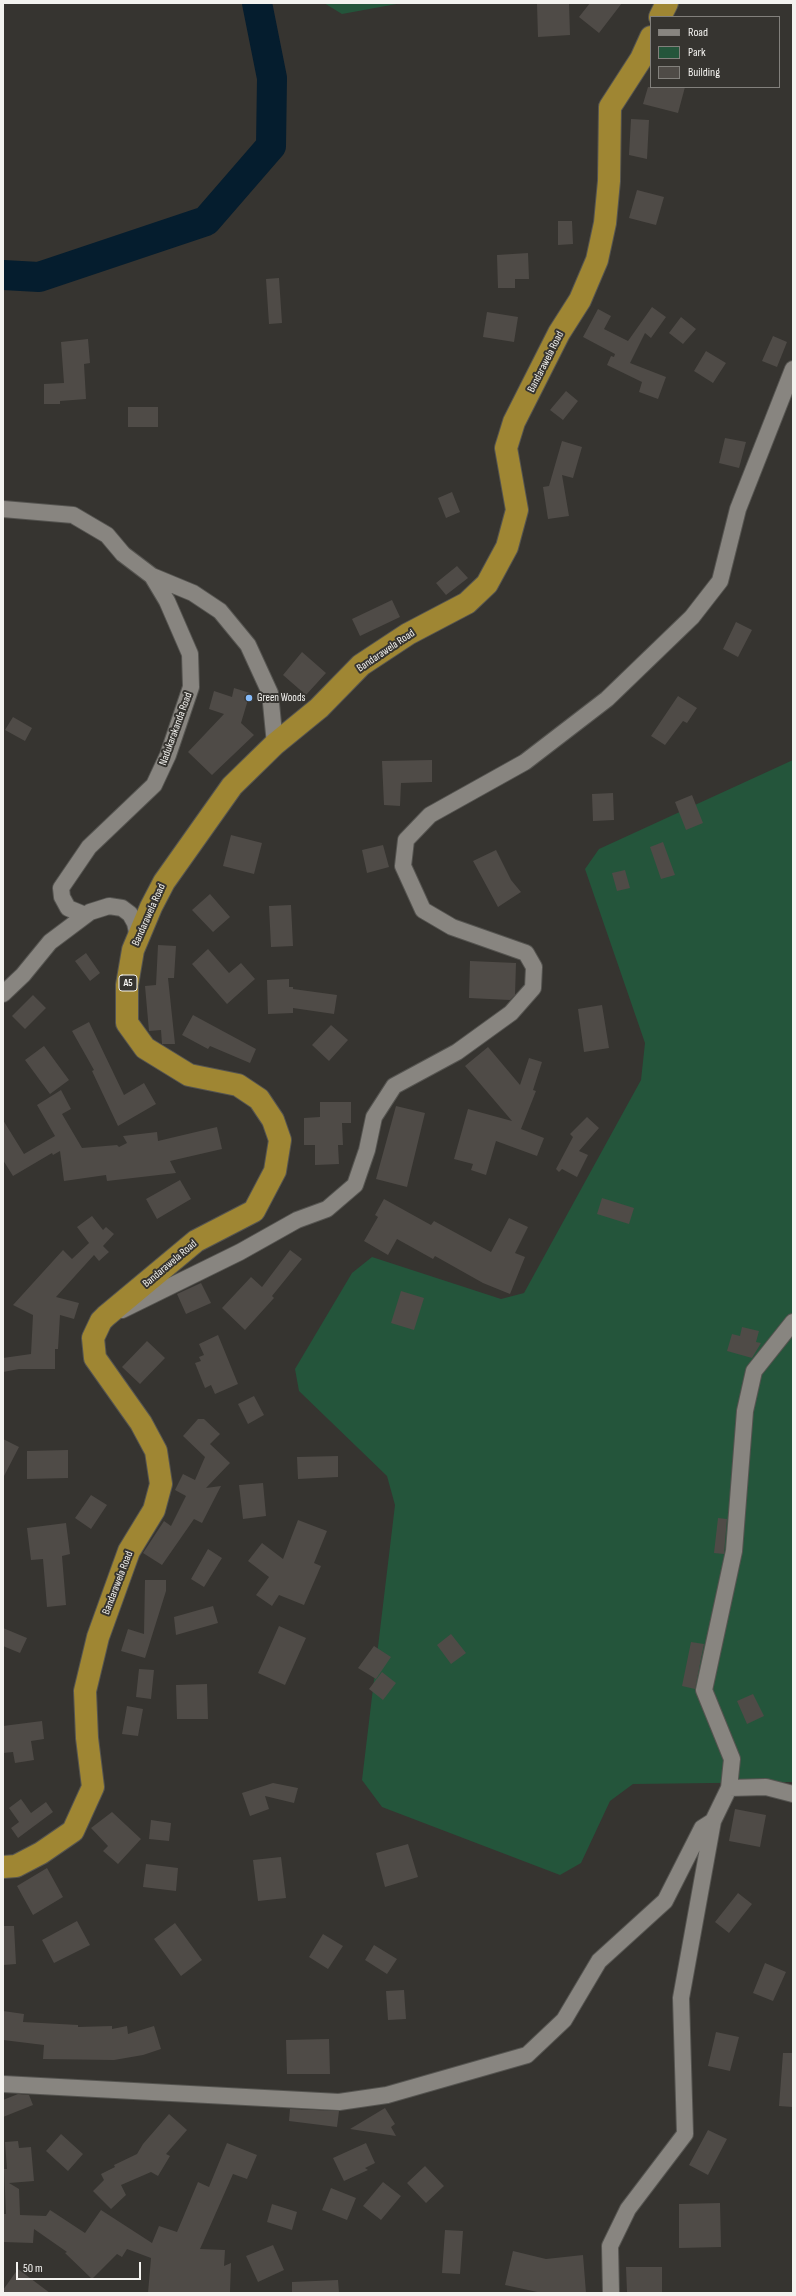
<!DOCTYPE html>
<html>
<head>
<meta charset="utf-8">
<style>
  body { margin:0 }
  #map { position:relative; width:796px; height:2296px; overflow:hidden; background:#363430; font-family:"Sofia Sans Condensed",sans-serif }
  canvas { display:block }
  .frame { position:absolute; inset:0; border:4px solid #f3f2ef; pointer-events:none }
  .legend { position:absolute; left:650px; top:16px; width:130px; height:72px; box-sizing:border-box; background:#363430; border:1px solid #82807c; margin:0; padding:5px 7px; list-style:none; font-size:12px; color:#f3f2ef }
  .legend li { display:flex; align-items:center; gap:8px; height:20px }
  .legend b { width:20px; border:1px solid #82807c }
  .scale { position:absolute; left:16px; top:2262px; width:125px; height:18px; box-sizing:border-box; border:2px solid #f3f2ef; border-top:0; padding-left:5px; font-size:12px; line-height:14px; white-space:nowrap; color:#f3f2ef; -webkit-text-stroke:3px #363430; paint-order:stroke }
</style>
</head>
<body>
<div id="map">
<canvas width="796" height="2296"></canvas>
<div class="frame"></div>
<ul class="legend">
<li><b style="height:5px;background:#888580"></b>Road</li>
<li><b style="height:11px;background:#24553b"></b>Park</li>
<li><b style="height:11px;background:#4f4b47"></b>Building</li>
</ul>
<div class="scale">50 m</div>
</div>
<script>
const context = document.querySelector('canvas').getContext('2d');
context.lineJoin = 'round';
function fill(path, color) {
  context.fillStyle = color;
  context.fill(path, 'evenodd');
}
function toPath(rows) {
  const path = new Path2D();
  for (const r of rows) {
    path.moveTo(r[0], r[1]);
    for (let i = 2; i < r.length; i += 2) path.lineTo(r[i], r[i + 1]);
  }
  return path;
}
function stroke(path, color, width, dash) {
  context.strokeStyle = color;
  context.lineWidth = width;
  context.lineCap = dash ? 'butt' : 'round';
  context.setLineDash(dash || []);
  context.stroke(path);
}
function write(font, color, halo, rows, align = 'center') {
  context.font = font + ' "Sofia Sans Condensed",sans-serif';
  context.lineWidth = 4;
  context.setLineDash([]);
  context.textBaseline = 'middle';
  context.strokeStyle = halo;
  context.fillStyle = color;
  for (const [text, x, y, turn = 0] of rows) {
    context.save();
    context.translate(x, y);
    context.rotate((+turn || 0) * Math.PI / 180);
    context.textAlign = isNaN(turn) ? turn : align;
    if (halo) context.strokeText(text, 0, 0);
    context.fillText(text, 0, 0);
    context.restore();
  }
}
const green = toPath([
  [324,3,402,3,342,14],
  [793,760,793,1782,633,1784,610,1801,581,1863,560,1875,382,1807,362,1780,395,1505,387,1476,299,1391,295,1369,352,1273,372,1257,501,1299,524,1293,641,1080,645,1043,585,869,599,849]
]);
const river = toPath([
  [3,275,39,277,206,221,271,146,272,78,257,3]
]);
const building = toPath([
  [569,3,570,35,538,37,537,4],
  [590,3,622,3,599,33,579,17],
  [648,87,685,87,678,113,643,104],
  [631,119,649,120,647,159,629,155],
  [637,190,664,197,656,225,629,218],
  [558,221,572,221,573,244,558,245],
  [528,253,529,279,515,279,515,288,498,288,497,255],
  [279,278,282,323,269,324,266,279],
  [652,307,666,317,651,338,645,333,630,363,666,377,658,399,639,392,642,382,607,365,611,356,614,357,615,354,583,337,598,309,611,316,604,329,628,341],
  [487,312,518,317,514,342,483,337],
  [681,317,696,329,683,344,669,333],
  [773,336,787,342,777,367,762,361],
  [88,339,90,363,84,364,86,399,60,401,60,404,44,404,44,384,64,383,61,342],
  [706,351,726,363,713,383,694,371],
  [566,391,578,401,563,420,550,410],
  [128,407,158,407,158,427,128,427],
  [725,438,746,442,739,468,719,463],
  [562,441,582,447,573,478,562,475,569,516,548,519,543,487,549,486],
  [452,492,460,512,446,518,438,498],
  [457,566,468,578,446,595,436,583],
  [392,600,400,617,360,636,352,619],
  [736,622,752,630,738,657,723,649],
  [302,652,326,673,306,695,283,675],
  [234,688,250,693,241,723,254,735,212,775,188,752,224,714,209,709,214,691,232,697],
  [678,696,697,708,687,723,683,721,665,745,651,736],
  [13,717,32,728,25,741,5,730],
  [432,760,432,782,401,783,400,806,384,805,382,761],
  [613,793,614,820,593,821,592,794],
  [692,795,703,823,686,830,675,802],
  [231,835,262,843,254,874,223,866],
  [663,842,675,875,661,879,650,847],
  [383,845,389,867,367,873,362,850],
  [496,850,511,880,521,892,498,907,473,861],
  [625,870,630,888,617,891,612,873],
  [210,894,230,917,213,932,192,910],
  [291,905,293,946,271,947,269,906],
  [158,945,176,946,174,978,168,978,175,1044,162,1044,161,1030,149,1031,145,986,156,985],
  [208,949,229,973,241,963,255,979,227,1004,192,964],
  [86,953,100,973,90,981,75,961],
  [470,961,516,963,515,995,510,1000,469,998],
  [289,979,289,987,293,987,293,989,337,995,334,1014,293,1008,293,1013,268,1014,267,980],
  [33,995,46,1008,25,1029,12,1016],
  [602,1005,609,1048,584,1052,578,1009],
  [193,1015,256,1049,250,1063,210,1046,208,1049,182,1035],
  [89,1022,124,1095,144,1083,156,1104,118,1126,92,1071,94,1070,72,1031],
  [331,1025,348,1040,329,1061,312,1045],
  [44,1046,69,1080,50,1094,25,1060],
  [488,1047,520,1085,529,1058,542,1062,533,1090,536,1091,521,1129,544,1138,537,1156,496,1141,486,1175,471,1170,473,1164,454,1159,468,1109,512,1121,465,1066],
  [61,1090,71,1109,62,1114,82,1148,117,1145,119,1147,127,1143,123,1136,157,1132,158,1141,217,1127,222,1149,170,1161,176,1173,107,1181,106,1175,64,1181,60,1151,53,1155,52,1153,13,1176,3,1160,3,1120,24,1154,55,1136,37,1105],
  [320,1102,351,1102,351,1123,342,1123,343,1145,338,1145,339,1164,315,1165,315,1145,304,1145,304,1118,320,1117],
  [396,1106,425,1113,407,1187,376,1179],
  [587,1117,599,1128,579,1151,588,1155,577,1177,562,1169,559,1172,556,1169,573,1137,570,1134],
  [180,1180,191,1199,157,1219,146,1199],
  [602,1198,634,1208,629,1224,597,1214],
  [384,1199,431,1225,434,1221,491,1252,509,1218,528,1227,515,1253,525,1257,510,1294,483,1283,435,1256,433,1259,397,1239,388,1255,364,1241,378,1217,375,1215],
  [92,1216,103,1230,106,1227,114,1234,103,1246,109,1252,99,1261,94,1255,56,1297,79,1303,74,1319,60,1315,58,1349,55,1349,55,1369,19,1369,3,1372,3,1358,31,1354,33,1315,13,1305,63,1250,72,1259,89,1243,77,1227],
  [290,1250,302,1259,272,1296,274,1298,245,1330,222,1308,251,1277,262,1287],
  [201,1283,211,1303,186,1314,177,1294],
  [401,1291,424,1298,414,1330,391,1323],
  [742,1327,759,1331,756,1342,761,1343,752,1358,727,1351,732,1334,740,1336],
  [218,1335,238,1384,215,1394,211,1385,205,1388,195,1363,201,1361,199,1357,204,1355,199,1344],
  [147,1341,165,1358,140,1384,122,1367],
  [254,1396,264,1415,248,1424,238,1404],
  [198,1419,204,1419,220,1434,210,1444,230,1463,206,1488,221,1486,202,1523,194,1519,162,1565,143,1553,164,1521,171,1526,186,1496,175,1490,183,1474,195,1480,205,1457,183,1436],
  [3,1439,19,1447,3,1478],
  [68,1450,68,1478,27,1479,27,1451],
  [338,1456,338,1477,298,1479,297,1457],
  [263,1483,266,1516,243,1519,239,1485],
  [91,1495,107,1505,91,1529,75,1518],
  [718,1518,727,1519,724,1554,714,1553],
  [298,1520,327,1531,314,1563,321,1566,304,1605,279,1595,272,1606,256,1595,269,1577,248,1561,262,1543,283,1559],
  [66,1523,70,1554,62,1556,66,1605,47,1607,43,1559,31,1560,27,1528],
  [208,1549,222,1558,204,1587,191,1579],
  [145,1580,166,1580,166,1591,145,1658,121,1651,128,1629,144,1634],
  [213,1606,218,1623,176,1635,174,1617],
  [279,1626,306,1638,285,1685,258,1673],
  [3,1628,27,1638,20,1653,3,1646],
  [451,1634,466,1653,451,1664,437,1645],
  [691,1642,704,1644,695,1689,682,1686],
  [374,1646,391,1657,376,1679,358,1668],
  [139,1669,154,1670,151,1699,136,1697],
  [382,1672,396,1683,383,1700,369,1689],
  [207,1684,208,1719,177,1719,176,1685],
  [753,1694,764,1716,747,1724,737,1701],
  [127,1706,143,1709,138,1736,122,1734],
  [42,1721,44,1739,31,1741,34,1760,15,1763,13,1752,3,1753,3,1726],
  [273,1783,298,1788,294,1803,265,1796,269,1809,250,1816,242,1793],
  [21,1799,31,1813,46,1802,53,1812,18,1838,11,1828,19,1822,9,1808],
  [735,1809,766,1815,760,1847,729,1841],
  [112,1812,141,1839,118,1864,103,1851,108,1846,91,1828],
  [151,1820,171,1823,169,1841,149,1839],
  [408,1844,418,1877,385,1887,376,1853],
  [281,1857,286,1898,258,1901,253,1860],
  [146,1864,178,1868,176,1891,143,1887],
  [47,1868,63,1897,33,1915,17,1886],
  [738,1893,752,1904,729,1933,715,1922],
  [77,1921,90,1945,54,1963,42,1940],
  [175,1923,202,1960,181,1976,154,1939],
  [3,1926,14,1926,16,1964,3,1965],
  [323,1934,343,1946,328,1969,309,1957],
  [374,1945,397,1959,387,1974,365,1960],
  [765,1963,786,1972,773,2001,753,1993],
  [404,1990,406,2019,388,2020,386,1991],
  [3,2011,24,2014,23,2022,78,2025,78,2027,112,2026,112,2029,127,2026,128,2034,154,2026,161,2049,143,2055,114,2060,43,2059,44,2045,3,2040],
  [716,2032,739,2037,730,2071,708,2066],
  [329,2039,330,2074,287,2074,286,2040],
  [783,2053,793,2053,793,2107,779,2106],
  [18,2094,29,2095,33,2105,3,2117,3,2100],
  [385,2108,395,2124,391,2127,396,2136,350,2129],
  [290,2109,339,2111,337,2127,289,2121],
  [169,2114,187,2130,166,2154,170,2156,158,2176,151,2172,121,2185,126,2195,111,2209,93,2191,104,2180,101,2174,115,2167,114,2165,137,2154,143,2144],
  [708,2130,727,2139,708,2175,689,2165],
  [61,2134,83,2154,68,2171,46,2151],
  [18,2141,19,2148,31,2147,34,2181,9,2183,19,2189,20,2215,46,2216,50,2210,85,2233,101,2210,152,2243,159,2226,177,2232,198,2182,209,2187,227,2143,257,2155,247,2179,233,2174,200,2249,225,2250,224,2266,231,2263,230,2292,148,2293,151,2258,127,2249,122,2257,117,2254,92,2279,65,2253,67,2252,34,2229,33,2243,3,2242,3,2214,6,2214,4,2169,7,2169,5,2142],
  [366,2143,375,2163,365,2168,368,2170,344,2181,333,2158],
  [425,2166,444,2186,426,2203,407,2183],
  [383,2182,401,2196,381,2220,363,2206],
  [331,2188,356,2198,347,2220,322,2210],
  [720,2203,721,2247,679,2248,679,2204],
  [272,2204,297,2212,292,2230,267,2222],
  [445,2230,463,2231,460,2274,442,2273],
  [273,2245,284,2270,258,2282,246,2256],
  [513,2251,546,2259,583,2255,586,2293,542,2293,505,2285],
  [626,2267,662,2267,662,2292,627,2292],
  [18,2269,50,2293,3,2293,3,2290],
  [338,2280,339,2293,292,2293,292,2282]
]);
const minor = toPath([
  [3,509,73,515,107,535,123,554,152,576,167,601,190,654,191,687,168,755,154,785,89,847,61,888,62,897,68,908,85,915],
  [152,576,193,593,220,611,248,645,270,693,275,744],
  [3,994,23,975,50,942,90,912,109,906,122,908,130,914,135,923,138,937],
  [122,1310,240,1252,297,1220,327,1209,355,1185,367,1150,374,1117,394,1086,457,1052,511,1013,533,988,534,967,526,953,452,927,423,910,403,866,406,840,430,815,525,762,607,699,692,617,720,581,738,509,793,369],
  [729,1788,766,1787,793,1794],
  [3,2084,339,2102,387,2095,527,2055,564,2020,599,1961,665,1901,702,1828,713,1821],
  [611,2293,610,2246,628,2209,685,2134,681,1998,713,1821,729,1788,732,1759,704,1690,734,1551,745,1411,754,1371,793,1322]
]);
const highway = toPath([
  [660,17,667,3],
  [3,1867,16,1866,41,1853,73,1831,93,1787,87,1738,85,1691,98,1637,129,1551,154,1510,161,1484,156,1451,141,1423,95,1358,93,1338,101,1321,106,1316,196,1241,254,1211,275,1171,280,1140,273,1120,259,1099,238,1085,189,1075,145,1048,127,1023,127,985,133,950,151,907,164,882,232,786,275,744,319,708,361,665,408,634,467,603,487,584,507,547,517,510,506,448,514,422,559,333,580,300,597,260,605,223,609,181,610,107,641,59,651,37]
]);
const markers = [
  [249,698,4,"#85bbfb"]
];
const shields = [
  [128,983,18]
];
const shieldNames = [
  ["A5",128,983]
];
const streetNames = [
  ["Bandarawela Road",546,362,-63],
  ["Bandarawela Road",386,651,-34],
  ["Nadukarakanda Road",176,729,-70],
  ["Bandarawela Road",149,915,-66],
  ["Bandarawela Road",170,1264,-40],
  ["Bandarawela Road",118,1583,-69]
];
const poiNames = [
  ["Green Woods",257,698]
];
fill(green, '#24553b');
stroke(river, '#051d2e', 30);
fill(building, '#4f4b47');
stroke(minor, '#555450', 18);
stroke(highway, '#555450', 24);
stroke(minor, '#888580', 16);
stroke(highway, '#9f8633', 22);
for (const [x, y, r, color] of markers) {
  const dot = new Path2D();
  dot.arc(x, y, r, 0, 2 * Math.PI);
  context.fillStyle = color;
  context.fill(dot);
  stroke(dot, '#363430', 1.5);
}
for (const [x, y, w] of shields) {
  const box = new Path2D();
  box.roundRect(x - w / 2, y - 8, w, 16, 3);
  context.fillStyle = '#363430';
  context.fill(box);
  stroke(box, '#f3f2ef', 1);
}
write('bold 10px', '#f3f2ef', null, shieldNames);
write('11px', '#f3f2ef', '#363430', streetNames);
write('11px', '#f3f2ef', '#363430', poiNames, 'left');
</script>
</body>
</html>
